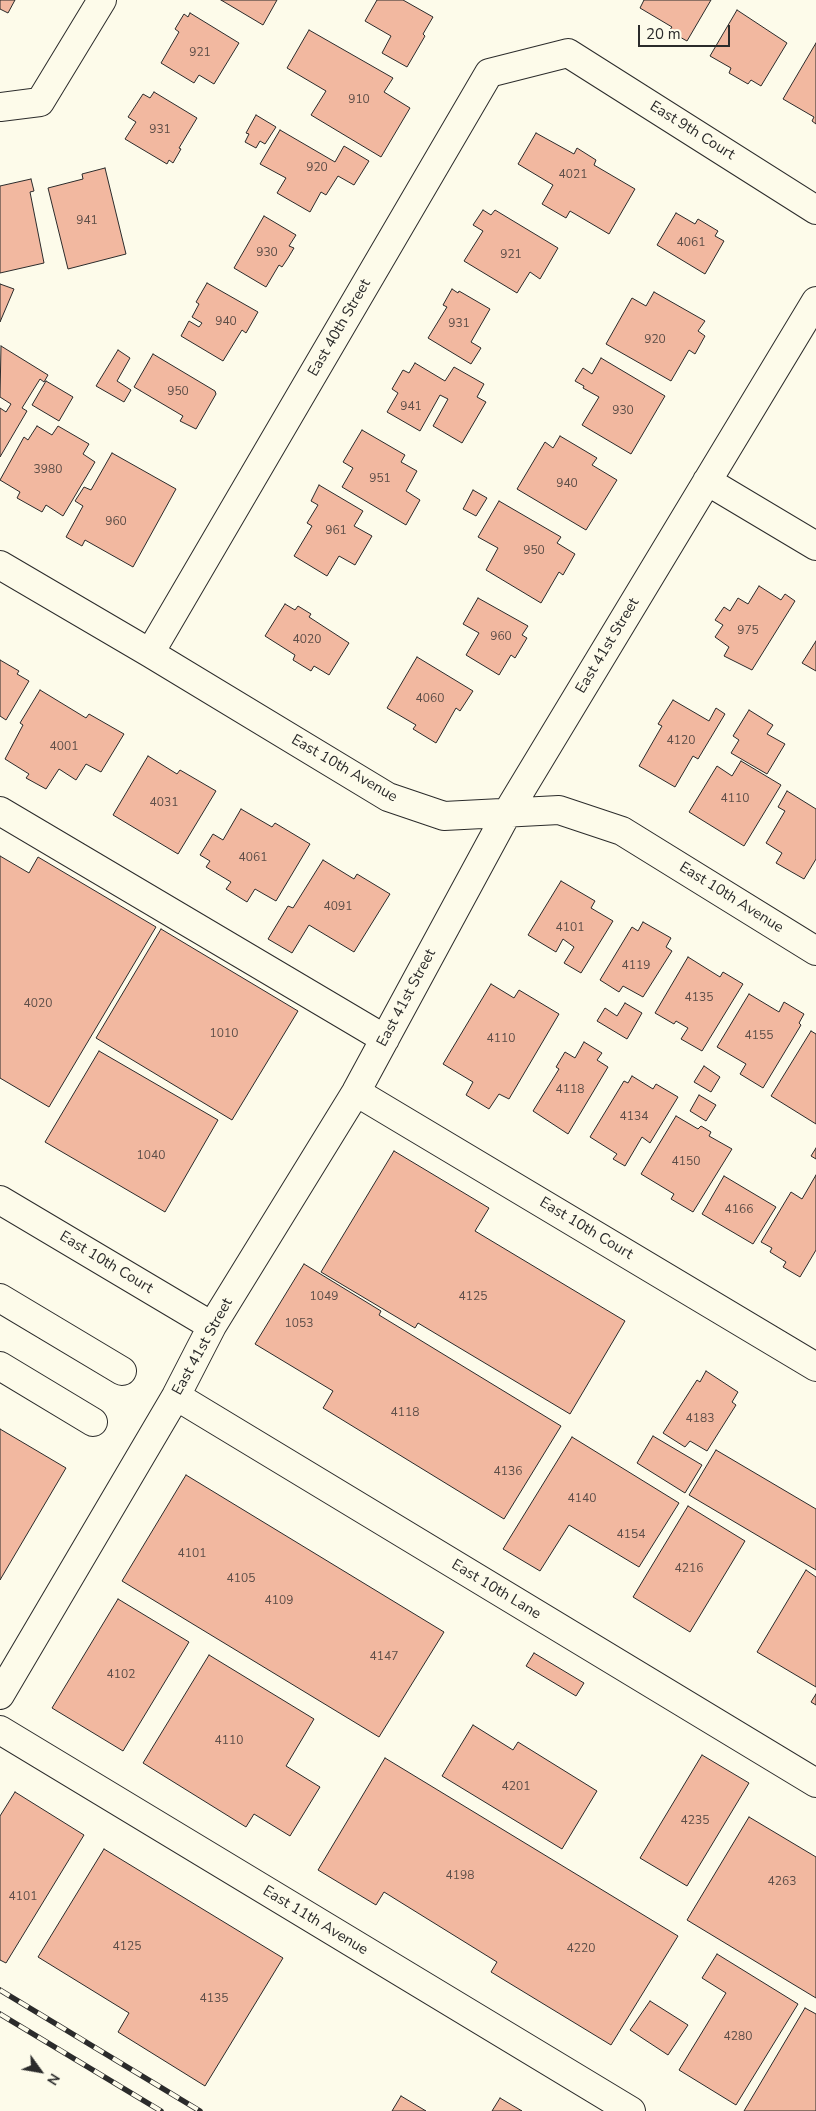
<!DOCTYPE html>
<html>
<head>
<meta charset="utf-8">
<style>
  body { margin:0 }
  #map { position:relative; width:816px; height:2111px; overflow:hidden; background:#fdfbea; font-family:"Nunito Sans",sans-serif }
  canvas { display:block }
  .north { position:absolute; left:15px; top:2046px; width:50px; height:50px; -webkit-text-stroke:4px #fdfbea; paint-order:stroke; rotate:122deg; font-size:14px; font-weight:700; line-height:20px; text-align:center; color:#2b2b2b }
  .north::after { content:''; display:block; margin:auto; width:18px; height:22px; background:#2b2b2b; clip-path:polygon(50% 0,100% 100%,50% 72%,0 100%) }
  .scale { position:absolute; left:638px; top:25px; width:92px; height:22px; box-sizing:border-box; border:2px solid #2b2b2b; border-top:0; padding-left:6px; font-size:15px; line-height:18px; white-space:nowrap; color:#2b2b2b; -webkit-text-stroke:4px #fdfbea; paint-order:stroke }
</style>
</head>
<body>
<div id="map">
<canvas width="816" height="2111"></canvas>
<div class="north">N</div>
<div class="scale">20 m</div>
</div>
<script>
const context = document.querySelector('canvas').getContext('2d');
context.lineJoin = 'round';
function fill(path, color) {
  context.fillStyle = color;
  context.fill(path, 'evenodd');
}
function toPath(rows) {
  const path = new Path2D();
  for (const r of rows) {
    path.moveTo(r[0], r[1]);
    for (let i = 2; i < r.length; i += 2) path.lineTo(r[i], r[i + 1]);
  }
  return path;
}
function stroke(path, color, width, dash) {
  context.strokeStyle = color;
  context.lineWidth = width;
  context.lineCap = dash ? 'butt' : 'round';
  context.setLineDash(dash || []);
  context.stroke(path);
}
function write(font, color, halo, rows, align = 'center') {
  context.font = font + ' "Nunito Sans",sans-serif';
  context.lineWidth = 4;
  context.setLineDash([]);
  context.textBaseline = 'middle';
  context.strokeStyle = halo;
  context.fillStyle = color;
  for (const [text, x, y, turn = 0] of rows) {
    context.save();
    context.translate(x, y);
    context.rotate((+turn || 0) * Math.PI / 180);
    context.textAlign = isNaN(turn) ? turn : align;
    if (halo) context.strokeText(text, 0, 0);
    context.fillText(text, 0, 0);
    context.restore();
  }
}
const building = toPath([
  [0,0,15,0,8,13,0,9,0,0],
  [221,0,277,0,263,25,221,0],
  [377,0,403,0,433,17,423,34,425,36,407,67,382,53,391,36,365,21,377,0],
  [644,0,711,0,687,41,669,31,672,27,640,8,644,0],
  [737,10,787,43,761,86,751,80,748,84,729,73,731,68,710,56,737,10],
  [190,13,239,43,214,84,199,75,194,83,161,63,179,32,175,29,184,14,188,17,190,13],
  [309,30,393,78,384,92,410,108,381,157,311,115,326,91,287,68,309,30],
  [816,43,816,124,812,121,814,117,783,99,816,43],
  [154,92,197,118,179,148,181,149,173,163,169,160,167,164,125,139,136,122,128,117,143,94,150,98,154,92],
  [256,115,276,127,265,144,260,141,256,148,245,142,249,134,246,133,256,115],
  [280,130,335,162,344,146,369,161,354,185,338,176,326,195,321,192,310,212,277,193,286,178,260,164,280,130],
  [536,133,574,154,577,148,596,160,594,165,635,189,609,234,570,211,566,218,542,204,553,185,518,164,536,133],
  [105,168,126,254,68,269,48,188,83,179,82,174,105,168],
  [31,179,34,191,30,192,44,263,0,273,0,186,31,179],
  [483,210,491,215,495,210,558,248,540,279,530,272,517,293,464,261,483,231,473,225,483,210],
  [676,213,695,224,698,219,718,231,715,236,724,241,705,274,657,245,676,213],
  [264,216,296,235,289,246,294,248,288,258,282,267,279,265,266,287,234,268,264,216],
  [207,283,258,312,246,333,242,330,223,361,181,336,189,321,199,327,202,323,192,317,199,304,196,302,207,283],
  [0,284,14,289,0,322,0,284],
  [452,289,458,293,459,291,490,309,471,342,481,348,471,364,428,338,447,307,443,305,452,289],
  [654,292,705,321,698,331,705,336,695,354,689,350,671,381,606,344,632,298,646,306,654,292],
  [1,346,48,375,44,382,40,379,22,408,27,411,0,457,0,408,6,412,11,404,0,397,1,346],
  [118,350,130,358,117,381,131,390,124,402,96,386,118,350],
  [153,354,215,391,216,394,196,429,180,421,183,416,134,387,153,354],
  [601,358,665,396,631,454,582,425,599,397,583,388,584,386,575,381,583,368,592,374,601,358],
  [415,363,445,381,454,367,484,384,477,397,486,402,462,443,433,426,448,399,440,395,420,431,387,412,398,393,392,389,403,370,409,373,415,363],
  [46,381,73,397,59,421,32,405,46,381],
  [37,426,52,435,58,426,89,444,83,454,95,462,63,516,46,505,42,512,17,498,20,492,0,480,24,437,28,440,37,426],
  [362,430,405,455,401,462,417,471,406,491,420,500,406,525,342,487,353,468,343,462,362,430],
  [560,436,597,458,592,465,617,480,586,530,517,489,545,442,553,448,560,436],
  [112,453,176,489,133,567,85,540,82,546,66,537,83,506,75,501,84,487,91,490,112,453],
  [319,485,363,511,354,526,372,536,355,565,339,556,327,576,294,556,312,526,307,523,318,505,311,501,319,485],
  [473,490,487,498,476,516,463,509,473,490],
  [499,501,561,537,557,543,575,554,563,575,559,572,541,603,486,570,498,548,478,537,499,501],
  [759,586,781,600,785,594,795,601,752,670,724,656,729,647,715,637,723,625,715,620,724,607,730,611,738,598,748,604,759,586],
  [478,598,528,626,522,635,527,638,515,658,511,655,499,675,466,655,479,633,463,624,478,598],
  [285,604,295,610,298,606,311,614,309,617,349,643,329,675,314,666,311,671,293,660,295,655,265,636,285,604],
  [816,641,816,671,802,663,816,641],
  [417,657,473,691,460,711,456,708,436,743,413,729,416,725,387,708,417,657],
  [0,660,19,671,17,674,29,681,6,720,0,716,0,660],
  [40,690,86,718,89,714,124,734,101,772,86,764,76,780,59,769,46,789,26,778,29,774,5,759,23,725,20,723,40,690],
  [673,700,709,721,716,708,725,714,698,759,693,756,675,787,639,766,662,726,658,724,673,700],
  [749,710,773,725,767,734,785,744,767,774,731,753,739,740,733,736,749,710],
  [148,756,177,774,180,770,216,791,178,854,113,815,148,756],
  [741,761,781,785,744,846,689,812,717,766,732,776,741,761],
  [787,791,816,809,816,859,804,879,776,863,782,853,766,843,785,811,778,807,787,791],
  [241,809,272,827,275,823,310,844,276,901,255,889,247,902,226,889,231,882,206,867,210,861,200,855,213,834,223,840,241,809],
  [0,856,29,873,38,857,156,927,49,1107,0,1078,0,856],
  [323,860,354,879,357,874,390,894,354,952,309,925,292,953,268,939,288,906,293,908,323,860],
  [561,881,595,901,591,908,613,921,581,973,564,963,574,947,563,939,556,952,528,935,561,881],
  [643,922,671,938,666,947,672,951,643,997,623,986,619,992,600,980,632,927,638,931,643,922],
  [161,929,298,1011,232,1120,96,1038,161,929],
  [688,957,720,977,723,972,743,984,702,1051,681,1039,688,1028,676,1021,674,1024,655,1013,688,957],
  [491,984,514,998,519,990,559,1014,509,1099,499,1094,489,1109,466,1095,473,1082,443,1064,491,984],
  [749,994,779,1012,784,1002,804,1014,799,1023,801,1025,763,1088,740,1074,746,1064,717,1047,749,994],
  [625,1003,642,1013,627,1039,597,1021,605,1008,617,1016,625,1003],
  [811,1031,816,1034,816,1124,771,1096,811,1031],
  [584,1042,602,1053,597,1060,608,1067,568,1134,533,1111,559,1069,556,1067,565,1052,575,1058,584,1042],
  [99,1051,218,1120,165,1212,45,1142,99,1051],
  [704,1066,720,1077,711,1092,694,1082,704,1066],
  [632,1076,653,1089,656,1084,678,1097,650,1143,642,1137,625,1166,613,1159,617,1154,590,1137,624,1081,628,1083,632,1076],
  [699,1095,716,1105,706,1121,690,1111,699,1095],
  [676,1116,698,1129,701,1126,711,1132,709,1136,732,1149,693,1212,671,1199,674,1194,641,1174,676,1116],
  [816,1148,816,1159,811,1156,816,1148],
  [394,1151,489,1208,475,1231,625,1321,570,1414,418,1323,415,1328,321,1272,394,1151],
  [816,1175,816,1250,800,1277,783,1267,786,1262,770,1252,772,1248,761,1242,791,1192,802,1199,816,1175],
  [724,1176,776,1207,753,1244,702,1214,724,1176],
  [304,1264,381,1311,379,1315,561,1426,504,1519,323,1408,333,1391,255,1344,304,1264],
  [706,1371,738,1392,732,1402,736,1405,707,1451,690,1441,685,1447,663,1433,697,1380,700,1382,706,1371],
  [0,1429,66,1468,0,1580,0,1429],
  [653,1436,702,1465,685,1493,637,1463,653,1436],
  [572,1437,679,1503,639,1567,569,1525,540,1571,503,1549,572,1437],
  [716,1450,816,1509,816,1570,689,1495,716,1450],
  [186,1475,444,1632,379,1737,122,1581,186,1475],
  [688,1506,745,1541,690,1632,633,1597,688,1506],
  [806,1570,816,1577,816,1687,757,1652,806,1570],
  [118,1599,189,1642,123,1751,52,1708,118,1599],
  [534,1653,584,1683,576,1696,526,1666,534,1653],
  [209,1655,314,1719,286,1766,320,1787,290,1836,254,1814,246,1827,143,1763,209,1655],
  [816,1694,816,1705,811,1702,816,1694],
  [473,1725,513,1750,518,1742,597,1791,562,1849,442,1776,473,1725],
  [702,1755,749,1783,687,1886,640,1858,702,1755],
  [385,1758,678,1936,611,2045,491,1972,497,1962,384,1892,376,1905,318,1870,385,1758],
  [15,1792,84,1835,6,1963,0,1960,0,1816,15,1792],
  [749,1817,816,1857,816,1998,687,1920,749,1817],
  [104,1849,283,1958,205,2086,118,2032,129,2013,38,1957,104,1849],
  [717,1954,798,2004,736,2105,679,2070,726,1993,702,1978,717,1954],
  [650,2001,688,2025,668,2055,630,2030,650,2001],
  [805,2008,816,2014,816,2111,744,2111,805,2008],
  [401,2096,426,2111,392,2111,401,2096],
  [500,2098,522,2111,492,2111,500,2098]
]);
const minor = toPath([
  [0,107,40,102,102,0],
  [707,481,816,546],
  [0,565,150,653,388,797,444,816,559,810,622,831,816,951],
  [150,653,489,73,568,53,816,210],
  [0,811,385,1039],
  [356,1092,816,1367],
  [0,1200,212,1326],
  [0,1298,122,1371],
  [0,1366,93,1422],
  [176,1396,816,1783],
  [0,1695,176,1396,212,1326,356,1092,507,813,816,301],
  [0,1730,631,2111]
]);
const rail = toPath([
  [0,1990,200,2111],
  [0,2014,161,2111]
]);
const numberNames = [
  ["921",200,53],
  ["910",359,100],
  ["931",160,130],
  ["920",317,168],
  ["4021",573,175],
  ["941",87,221],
  ["4061",691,243],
  ["930",267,253],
  ["921",511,255],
  ["940",226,322],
  ["931",459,324],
  ["920",655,340],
  ["950",178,392],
  ["941",411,407],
  ["930",623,411],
  ["3980",48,470],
  ["951",380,479],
  ["940",567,484],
  ["960",116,522],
  ["961",336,531],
  ["950",534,551],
  ["975",748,631],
  ["960",501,637],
  ["4020",307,640],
  ["4060",430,699],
  ["4120",681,741],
  ["4001",64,747],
  ["4110",735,799],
  ["4031",164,803],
  ["4061",253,858],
  ["4091",338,907],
  ["4101",570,928],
  ["4119",636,966],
  ["4135",699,998],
  ["4020",38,1004],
  ["1010",224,1034],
  ["4155",759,1036],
  ["4110",501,1039],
  ["4118",570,1090],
  ["4134",634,1117],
  ["1040",151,1156],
  ["4150",686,1162],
  ["4166",739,1210],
  ["1049",324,1297],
  ["4125",473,1297],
  ["1053",299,1324],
  ["4118",405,1413],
  ["4183",700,1419],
  ["4136",508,1472],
  ["4140",582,1499],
  ["4154",631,1535],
  ["4101",192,1554],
  ["4216",689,1569],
  ["4105",241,1579],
  ["4109",279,1601],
  ["4147",384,1657],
  ["4102",121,1675],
  ["4110",229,1741],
  ["4201",516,1787],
  ["4235",695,1821],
  ["4198",460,1876],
  ["4263",782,1882],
  ["4101",23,1897],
  ["4125",127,1947],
  ["4220",581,1949],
  ["4135",214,1999],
  ["4280",738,2037]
];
const streetNames = [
  ["East 9th Court",692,131,32],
  ["East 40th Street",340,328,-60],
  ["East 41st Street",608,646,-59],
  ["East 10th Avenue",344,769,30],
  ["East 10th Avenue",731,898,32],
  ["East 41st Street",407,998,-62],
  ["East 10th Court",586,1229,31],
  ["East 10th Court",106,1263,31],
  ["East 41st Street",203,1347,-61],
  ["East 10th Lane",496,1590,31],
  ["East 11th Avenue",315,1921,31]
];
fill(building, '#f2b8a0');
stroke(building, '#2b2b2b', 1);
stroke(minor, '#2b2b2b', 30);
stroke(minor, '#fdfbea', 28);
stroke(rail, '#2b2b2b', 5.5);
stroke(rail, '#fdfbea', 4, [11]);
write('12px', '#5d4e48', null, numberNames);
write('15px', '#2b2b2b', '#fdfbea', streetNames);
</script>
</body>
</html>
